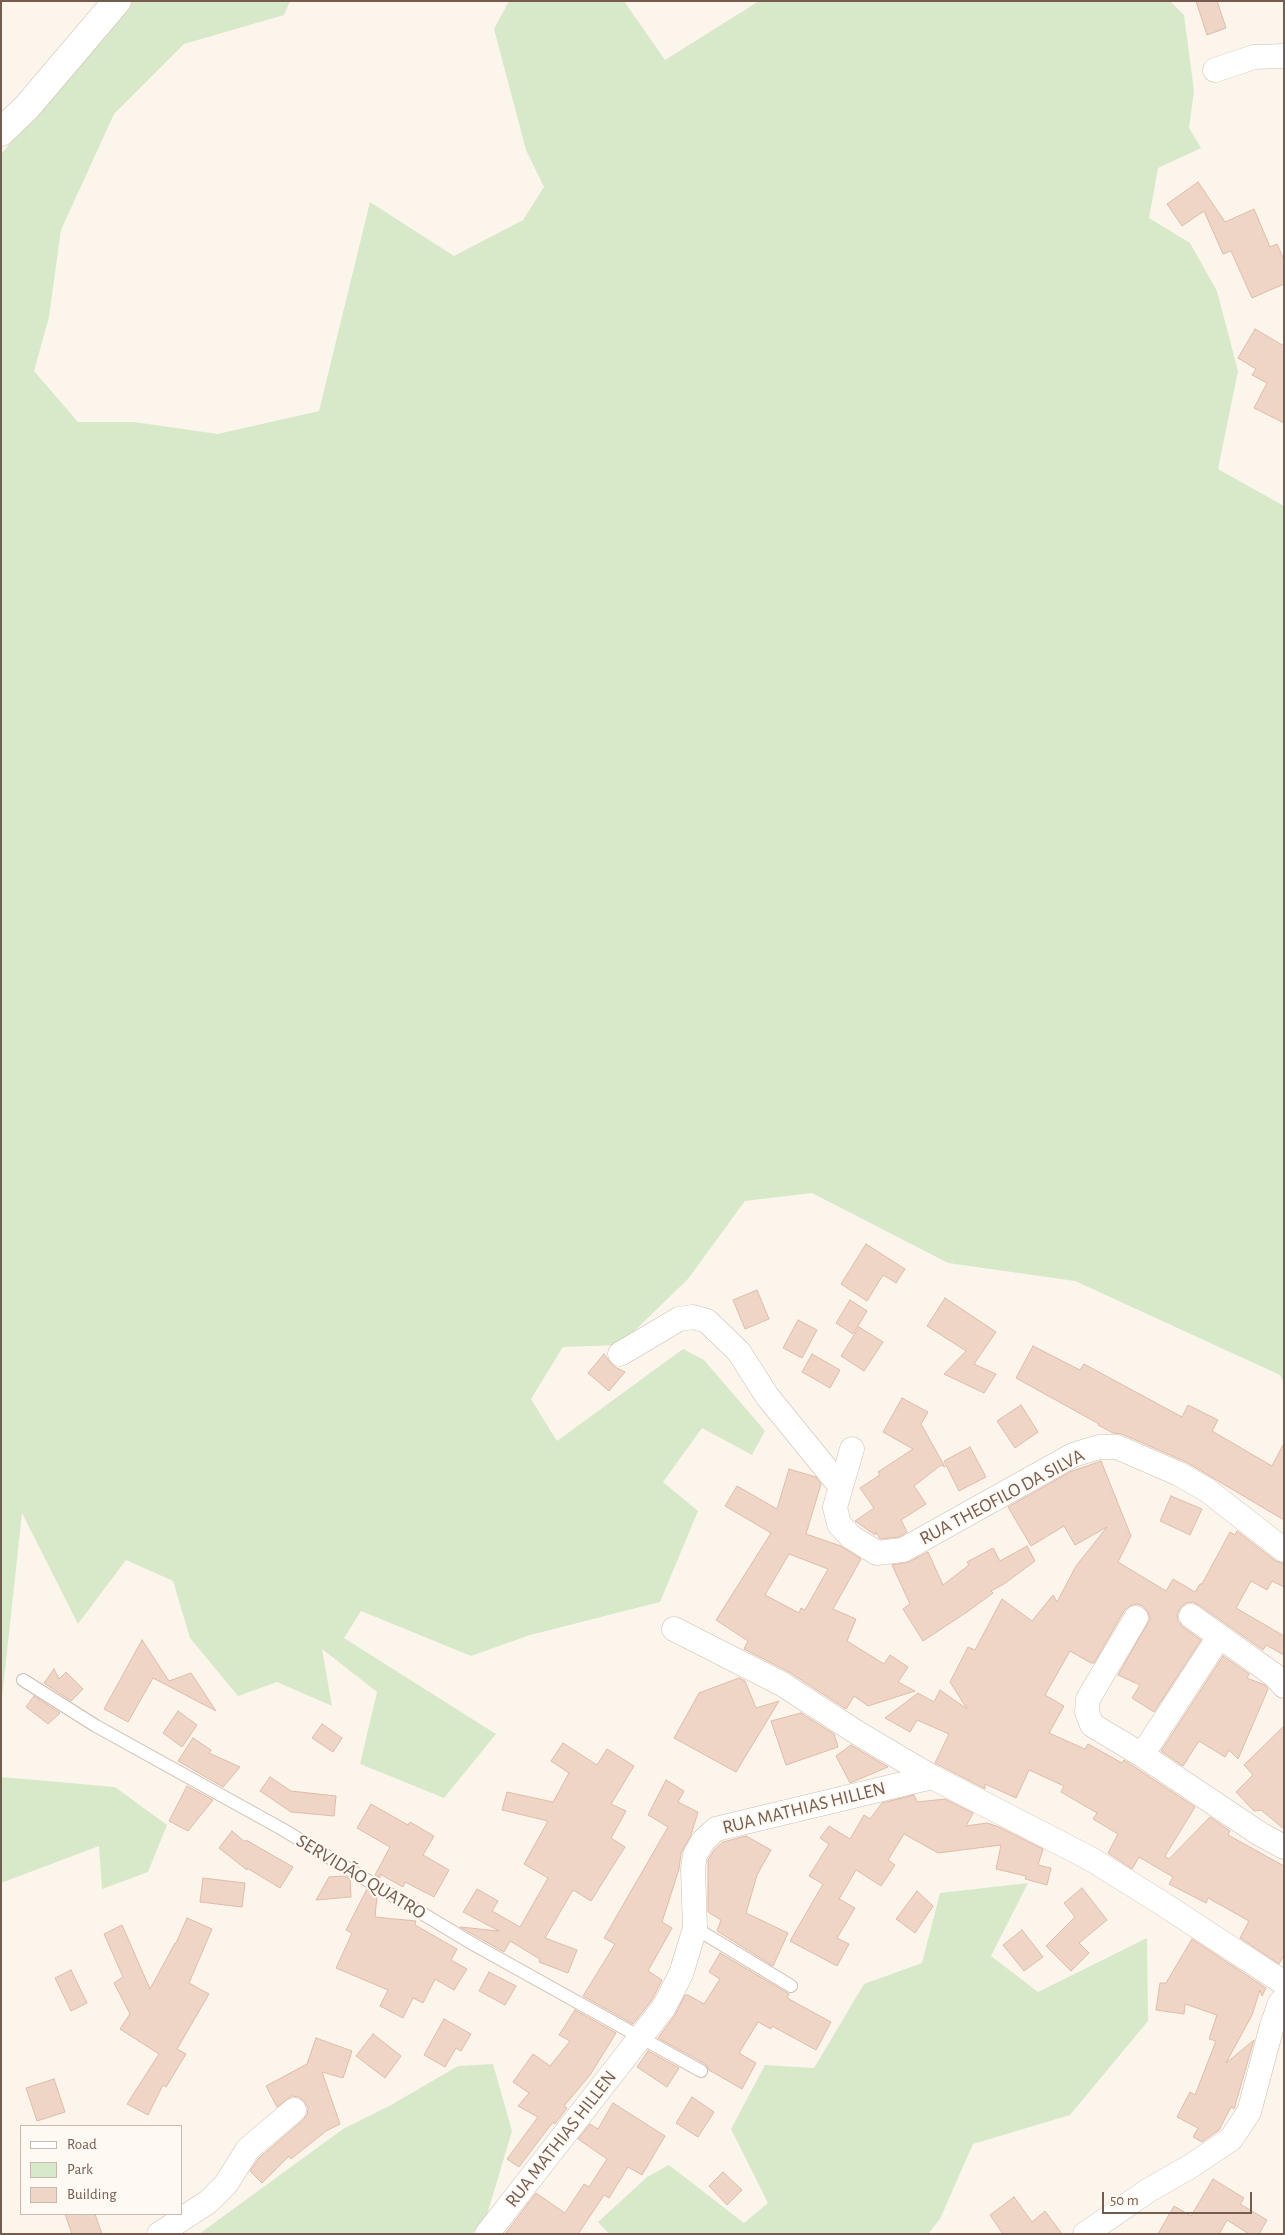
<!DOCTYPE html>
<html>
<head>
<meta charset="utf-8">
<style>
  body { margin:0 }
  #map { position:relative; width:1285px; height:2235px; overflow:hidden; background:#fcf5ec; font-family:"Alegreya Sans",sans-serif }
  canvas { display:block }
  .frame { position:absolute; inset:0; border:2px solid #765c4f; pointer-events:none }
  .legend { position:absolute; left:20px; top:2125px; width:162px; height:90px; box-sizing:border-box; background:#fef9f2; border:1px solid #c8bab1; margin:0; padding:6px 9px; list-style:none; font-size:15px; color:#765c4f }
  .legend li { display:flex; align-items:center; gap:10px; height:25px }
  .legend b { width:25px; border:1px solid #c8bab1 }
  .scale { position:absolute; left:1102px; top:2192px; width:150px; height:22px; box-sizing:border-box; border:2px solid #765c4f; border-top:0; padding-left:6px; font-size:15px; line-height:18px; white-space:nowrap; color:#765c4f; -webkit-text-stroke:4px #fef9f2; paint-order:stroke }
</style>
</head>
<body>
<div id="map">
<canvas width="1285" height="2235"></canvas>
<div class="frame"></div>
<ul class="legend">
<li><b style="height:6px;background:#fff"></b>Road</li>
<li><b style="height:14px;background:#d8e9ca"></b>Park</li>
<li><b style="height:14px;background:#efd5c5"></b>Building</li>
</ul>
<div class="scale">50 m</div>
</div>
<script>
const context = document.querySelector('canvas').getContext('2d');
context.lineJoin = 'round';
function fill(path, color) {
  context.fillStyle = color;
  context.fill(path, 'evenodd');
}
function toPath(rows) {
  const path = new Path2D();
  for (const r of rows) {
    path.moveTo(r[0], r[1]);
    for (let i = 2; i < r.length; i += 2) path.lineTo(r[i], r[i + 1]);
  }
  return path;
}
function stroke(path, color, width, dash) {
  context.strokeStyle = color;
  context.lineWidth = width;
  context.lineCap = dash ? 'butt' : 'round';
  context.setLineDash(dash || []);
  context.stroke(path);
}
function write(font, color, halo, rows, align = 'center') {
  context.font = font + ' "Alegreya Sans",sans-serif';
  context.lineWidth = 4;
  context.setLineDash([]);
  context.textBaseline = 'middle';
  context.strokeStyle = halo;
  context.fillStyle = color;
  for (const [text, x, y, turn = 0] of rows) {
    context.save();
    context.translate(x, y);
    context.rotate((+turn || 0) * Math.PI / 180);
    context.textAlign = isNaN(turn) ? turn : align;
    if (halo) context.strokeText(text, 0, 0);
    context.fillText(text, 0, 0);
    context.restore();
  }
}
const green = toPath([
  [133,1,290,1,284,15,184,44,114,114,61,230,49,317,34,371,78,422,134,422,218,434,319,411,370,202,454,256,523,220,544,187,526,150,494,29,509,1,624,1,665,60,759,1,1170,1,1184,15,1194,91,1189,128,1201,148,1158,168,1149,218,1190,243,1217,291,1238,371,1218,469,1284,506,1284,1383,1280,1375,1075,1281,948,1263,812,1193,745,1201,688,1279,620,1345,563,1347,531,1399,557,1441,683,1349,704,1360,765,1431,752,1455,702,1428,663,1482,698,1511,660,1602,530,1635,471,1656,361,1611,344,1638,496,1734,444,1798,360,1764,377,1692,322,1649,332,1706,277,1682,238,1696,190,1638,173,1581,126,1560,78,1624,22,1513,1,1707,1,154],
  [1,1777,115,1787,167,1825,148,1872,102,1889,99,1846,1,1883],
  [1028,1883,991,1956,1038,1992,1147,1938,1148,2021,1070,2115,973,2144,940,2219,928,2234,609,2234,598,2222,647,2177,669,2165,744,2223,768,2203,731,2129,765,2065,814,2068,864,1984,922,1963,940,1893],
  [493,2064,512,2131,486,2218,472,2234,199,2234,343,2129,391,2105,458,2066]
]);
const building = toPath([
  [1196,1,1217,1,1226,28,1207,35,1196,1],
  [1198,182,1225,222,1254,209,1270,247,1277,244,1284,260,1284,284,1252,298,1231,251,1223,254,1204,211,1182,226,1167,204,1198,182],
  [1255,329,1284,346,1284,423,1254,408,1267,383,1252,375,1256,369,1238,358,1255,329],
  [866,1244,905,1269,896,1283,883,1275,867,1301,841,1284,866,1244],
  [757,1290,769,1319,745,1329,733,1300,757,1290],
  [945,1298,996,1332,974,1364,996,1374,984,1393,944,1374,966,1351,927,1326,945,1298],
  [850,1300,867,1311,853,1334,836,1323,850,1300],
  [798,1320,817,1330,802,1358,783,1348,798,1320],
  [859,1327,883,1342,864,1371,841,1356,859,1327],
  [1033,1346,1080,1370,1084,1364,1182,1417,1188,1405,1218,1420,1212,1431,1272,1466,1284,1443,1284,1520,1186,1462,1122,1434,1113,1433,1098,1425,1099,1424,1016,1378,1033,1346],
  [604,1354,613,1366,625,1372,609,1391,588,1373,604,1354],
  [812,1354,840,1370,830,1388,802,1372,812,1354],
  [902,1398,928,1412,921,1424,945,1467,941,1465,914,1486,926,1504,901,1520,907,1532,899,1537,880,1539,876,1532,875,1535,855,1521,874,1508,860,1488,880,1475,878,1472,913,1449,883,1432,902,1398],
  [1021,1405,1038,1432,1015,1448,997,1421,1021,1405],
  [970,1447,986,1477,959,1491,944,1461,970,1447],
  [1101,1461,1131,1536,1118,1562,1166,1591,1173,1579,1195,1592,1200,1584,1202,1584,1230,1532,1235,1535,1237,1531,1276,1561,1284,1563,1284,1587,1272,1581,1267,1590,1251,1581,1236,1608,1284,1636,1284,1655,1266,1645,1263,1650,1199,1605,1193,1602,1186,1603,1180,1608,1177,1615,1178,1621,1183,1627,1201,1640,1154,1712,1132,1698,1140,1685,1118,1675,1150,1619,1148,1612,1143,1606,1137,1604,1130,1606,1124,1611,1094,1663,1091,1663,1070,1651,1045,1695,1064,1706,1049,1733,1085,1749,1088,1744,1122,1763,1124,1760,1195,1807,1165,1856,1169,1859,1210,1817,1230,1831,1228,1835,1284,1866,1284,1955,1279,1964,1240,1938,1249,1921,1208,1898,1206,1903,1169,1884,1173,1877,1139,1857,1132,1869,1108,1853,1118,1834,1093,1819,1097,1813,1061,1792,1064,1786,1029,1770,1016,1798,985,1784,985,1789,935,1763,949,1734,917,1720,910,1732,885,1718,918,1693,934,1702,940,1690,967,1709,950,1682,968,1647,975,1650,1002,1599,1032,1621,1053,1595,1057,1602,1076,1566,1107,1527,1075,1545,1064,1526,1031,1546,1008,1507,1070,1472,1101,1461],
  [789,1469,816,1477,821,1484,806,1534,841,1546,861,1559,833,1609,856,1619,847,1641,884,1664,890,1655,908,1667,898,1682,915,1691,868,1706,854,1696,846,1709,789,1672,744,1649,748,1641,716,1620,771,1533,725,1506,737,1486,777,1509,789,1469],
  [789,1554,828,1569,805,1610,801,1608,799,1613,765,1595,789,1554],
  [1171,1496,1202,1509,1190,1535,1160,1521,1171,1496],
  [1027,1546,1035,1561,1004,1584,991,1591,993,1593,967,1612,923,1641,903,1609,910,1604,892,1565,909,1562,928,1552,943,1585,969,1565,967,1562,993,1548,1000,1561,1027,1546],
  [142,1640,169,1681,191,1673,216,1711,153,1678,128,1722,104,1709,142,1640],
  [1223,1656,1249,1674,1247,1678,1265,1685,1268,1689,1238,1759,1229,1750,1225,1757,1199,1741,1183,1766,1161,1751,1223,1656],
  [54,1669,59,1679,66,1672,83,1689,71,1701,44,1683,54,1669],
  [739,1678,745,1681,756,1708,779,1701,736,1772,674,1738,699,1693,739,1678],
  [34,1696,60,1713,48,1724,26,1707,34,1696],
  [178,1711,197,1725,182,1747,163,1733,178,1711],
  [801,1713,834,1734,838,1747,786,1765,771,1721,801,1713],
  [322,1724,342,1738,333,1752,312,1738,322,1724],
  [1284,1726,1284,1829,1261,1810,1254,1811,1236,1792,1253,1775,1244,1765,1284,1726],
  [193,1738,211,1750,209,1753,240,1767,223,1787,178,1761,193,1738],
  [563,1743,597,1765,607,1749,634,1766,611,1804,626,1811,611,1838,625,1847,591,1901,573,1890,545,1938,577,1950,568,1973,539,1962,540,1959,510,1941,504,1952,460,1927,499,1931,463,1912,477,1889,498,1901,492,1911,520,1927,548,1878,524,1864,548,1821,502,1810,507,1792,553,1802,569,1773,551,1761,563,1743],
  [851,1745,888,1767,850,1783,836,1756,851,1745],
  [270,1777,291,1791,336,1796,334,1816,291,1812,260,1791,270,1777],
  [666,1780,684,1791,678,1802,698,1812,691,1835,681,1853,679,1869,662,1922,672,1928,648,1971,662,1980,652,2000,633,2024,583,1996,615,1944,604,1938,668,1827,648,1815,666,1780],
  [187,1786,213,1800,188,1831,169,1821,187,1786],
  [914,1795,917,1802,945,1799,973,1813,966,1826,987,1823,999,1827,1043,1849,1038,1865,1051,1868,1047,1885,1025,1879,1026,1876,996,1869,1001,1845,938,1853,904,1834,888,1860,895,1865,881,1886,856,1870,839,1899,855,1908,837,1938,849,1944,837,1966,790,1941,823,1884,809,1876,829,1844,820,1838,829,1826,850,1839,864,1815,870,1819,882,1803,914,1795],
  [371,1804,408,1825,410,1822,434,1836,423,1855,449,1870,434,1897,405,1882,403,1887,380,1874,380,1878,375,1875,390,1847,357,1828,371,1804],
  [232,1831,245,1842,246,1840,293,1867,280,1888,247,1868,247,1870,219,1848,232,1831],
  [746,1836,771,1850,757,1875,746,1913,788,1933,773,1966,717,1931,721,1920,708,1912,708,1860,714,1850,723,1842,746,1836],
  [344,1876,350,1879,351,1897,316,1900,329,1877,344,1876],
  [203,1878,245,1883,242,1907,200,1902,203,1878],
  [1082,1888,1107,1920,1079,1943,1089,1953,1071,1971,1046,1946,1075,1917,1064,1903,1082,1888],
  [367,1889,377,1896,375,1917,416,1921,415,1925,457,1949,451,1960,467,1969,454,1990,435,1979,423,2003,413,1998,403,2018,380,2006,388,1990,336,1968,352,1933,346,1930,367,1889],
  [917,1891,933,1906,915,1933,896,1919,917,1891],
  [187,1918,212,1929,189,1983,209,1994,177,2049,186,2054,166,2087,163,2085,148,2115,127,2104,159,2054,120,2029,130,2014,114,1983,123,1977,104,1934,122,1925,150,1989,175,1943,176,1943,187,1918],
  [1022,1930,1043,1957,1024,1971,1003,1945,1022,1930],
  [1192,1939,1266,1988,1262,1996,1260,1990,1252,2015,1226,2063,1254,2040,1234,2109,1231,2107,1219,2130,1202,2142,1193,2137,1198,2128,1177,2117,1190,2092,1195,2095,1216,2041,1209,2039,1217,2015,1185,2004,1184,2014,1156,2010,1160,1983,1166,1983,1192,1939],
  [720,1953,789,1994,787,1998,831,2022,816,2050,772,2026,771,2029,758,2022,739,2053,756,2063,742,2089,709,2070,705,2064,658,2038,675,2015,685,1995,688,1995,704,2004,720,1979,709,1972,720,1953],
  [71,1970,87,2003,71,2011,55,1978,71,1970],
  [489,1972,516,1986,505,2005,479,1991,489,1972],
  [575,2010,616,2033,590,2075,564,2106,567,2108,555,2124,553,2122,519,2167,507,2159,538,2117,518,2106,529,2093,513,2082,533,2054,550,2066,570,2041,559,2035,575,2010],
  [444,2019,471,2034,461,2051,456,2048,445,2067,424,2055,444,2019],
  [373,2034,401,2056,385,2078,356,2056,373,2034],
  [316,2038,352,2051,343,2078,322,2072,340,2124,326,2131,291,2159,289,2156,262,2183,250,2171,259,2158,303,2120,307,2115,308,2108,304,2101,299,2097,292,2096,277,2107,266,2086,307,2064,316,2038],
  [648,2051,679,2068,667,2087,637,2067,648,2051],
  [54,2079,65,2112,37,2121,26,2088,54,2079],
  [692,2097,714,2112,698,2137,676,2123,692,2097],
  [613,2103,665,2136,642,2175,628,2167,609,2198,604,2195,578,2234,505,2234,536,2193,565,2213,584,2184,589,2187,607,2159,578,2139,590,2124,598,2129,613,2103],
  [723,2172,742,2190,727,2205,709,2186,723,2172],
  [1213,2179,1244,2198,1240,2204,1267,2220,1259,2234,1249,2234,1227,2220,1219,2234,1158,2234,1174,2206,1191,2216,1213,2179],
  [1014,2197,1032,2222,1045,2211,1062,2234,1003,2234,990,2215,1014,2197],
  [65,2214,95,2214,102,2234,72,2234,65,2214]
]);
const lane = toPath([
  [23,1680,96,1726,282,1829,473,1944,701,2071],
  [695,1928,791,1986]
]);
const street = toPath([
  [1215,70,1254,57,1284,56],
  [620,1354,679,1319,693,1317,707,1321,739,1352,767,1396,841,1487],
  [852,1449,835,1507,839,1524,851,1537,877,1553,903,1550,1073,1455,1099,1447,1117,1447,1179,1474,1207,1490,1284,1550],
  [1191,1616,1274,1675,1284,1686],
  [1136,1618,1088,1699,1087,1712,1092,1725,1142,1755,1260,1834,1284,1847],
  [674,1629,782,1684,856,1732,932,1777,1091,1859,1160,1902,1284,1983],
  [1142,1755,1219,1637],
  [159,2234,208,2202,226,2184,248,2149,294,2110],
  [487,2234,664,2007,681,1974,695,1928,693,1869,695,1855,703,1841,716,1829,932,1777],
  [1085,2234,1149,2190,1191,2166,1231,2139,1249,2112,1272,2026,1280,2003,1284,1999]
]);
const secondary = toPath([
  [1,132,27,107,117,1]
]);
const streetNames = [
  ["RUA THEOFILO DA SILVA",1002,1497,-28],
  ["RUA MATHIAS HILLEN",804,1808,-14],
  ["SERVIDÃO QUATRO",361,1877,31],
  ["RUA MATHIAS HILLEN",561,2139,-52]
];
fill(green, '#d8e9ca');
fill(building, '#efd5c5');
stroke(building, '#e1bba6', 1);
stroke(lane, '#cebdb1', 14);
stroke(street, '#cebdb1', 25);
stroke(secondary, '#d3bfb1', 29);
stroke(lane, '#fff', 12);
stroke(street, '#fff', 24);
stroke(secondary, '#fff', 28);
write('19px', '#765c4f', '#fef9f2', streetNames);
</script>
</body>
</html>
